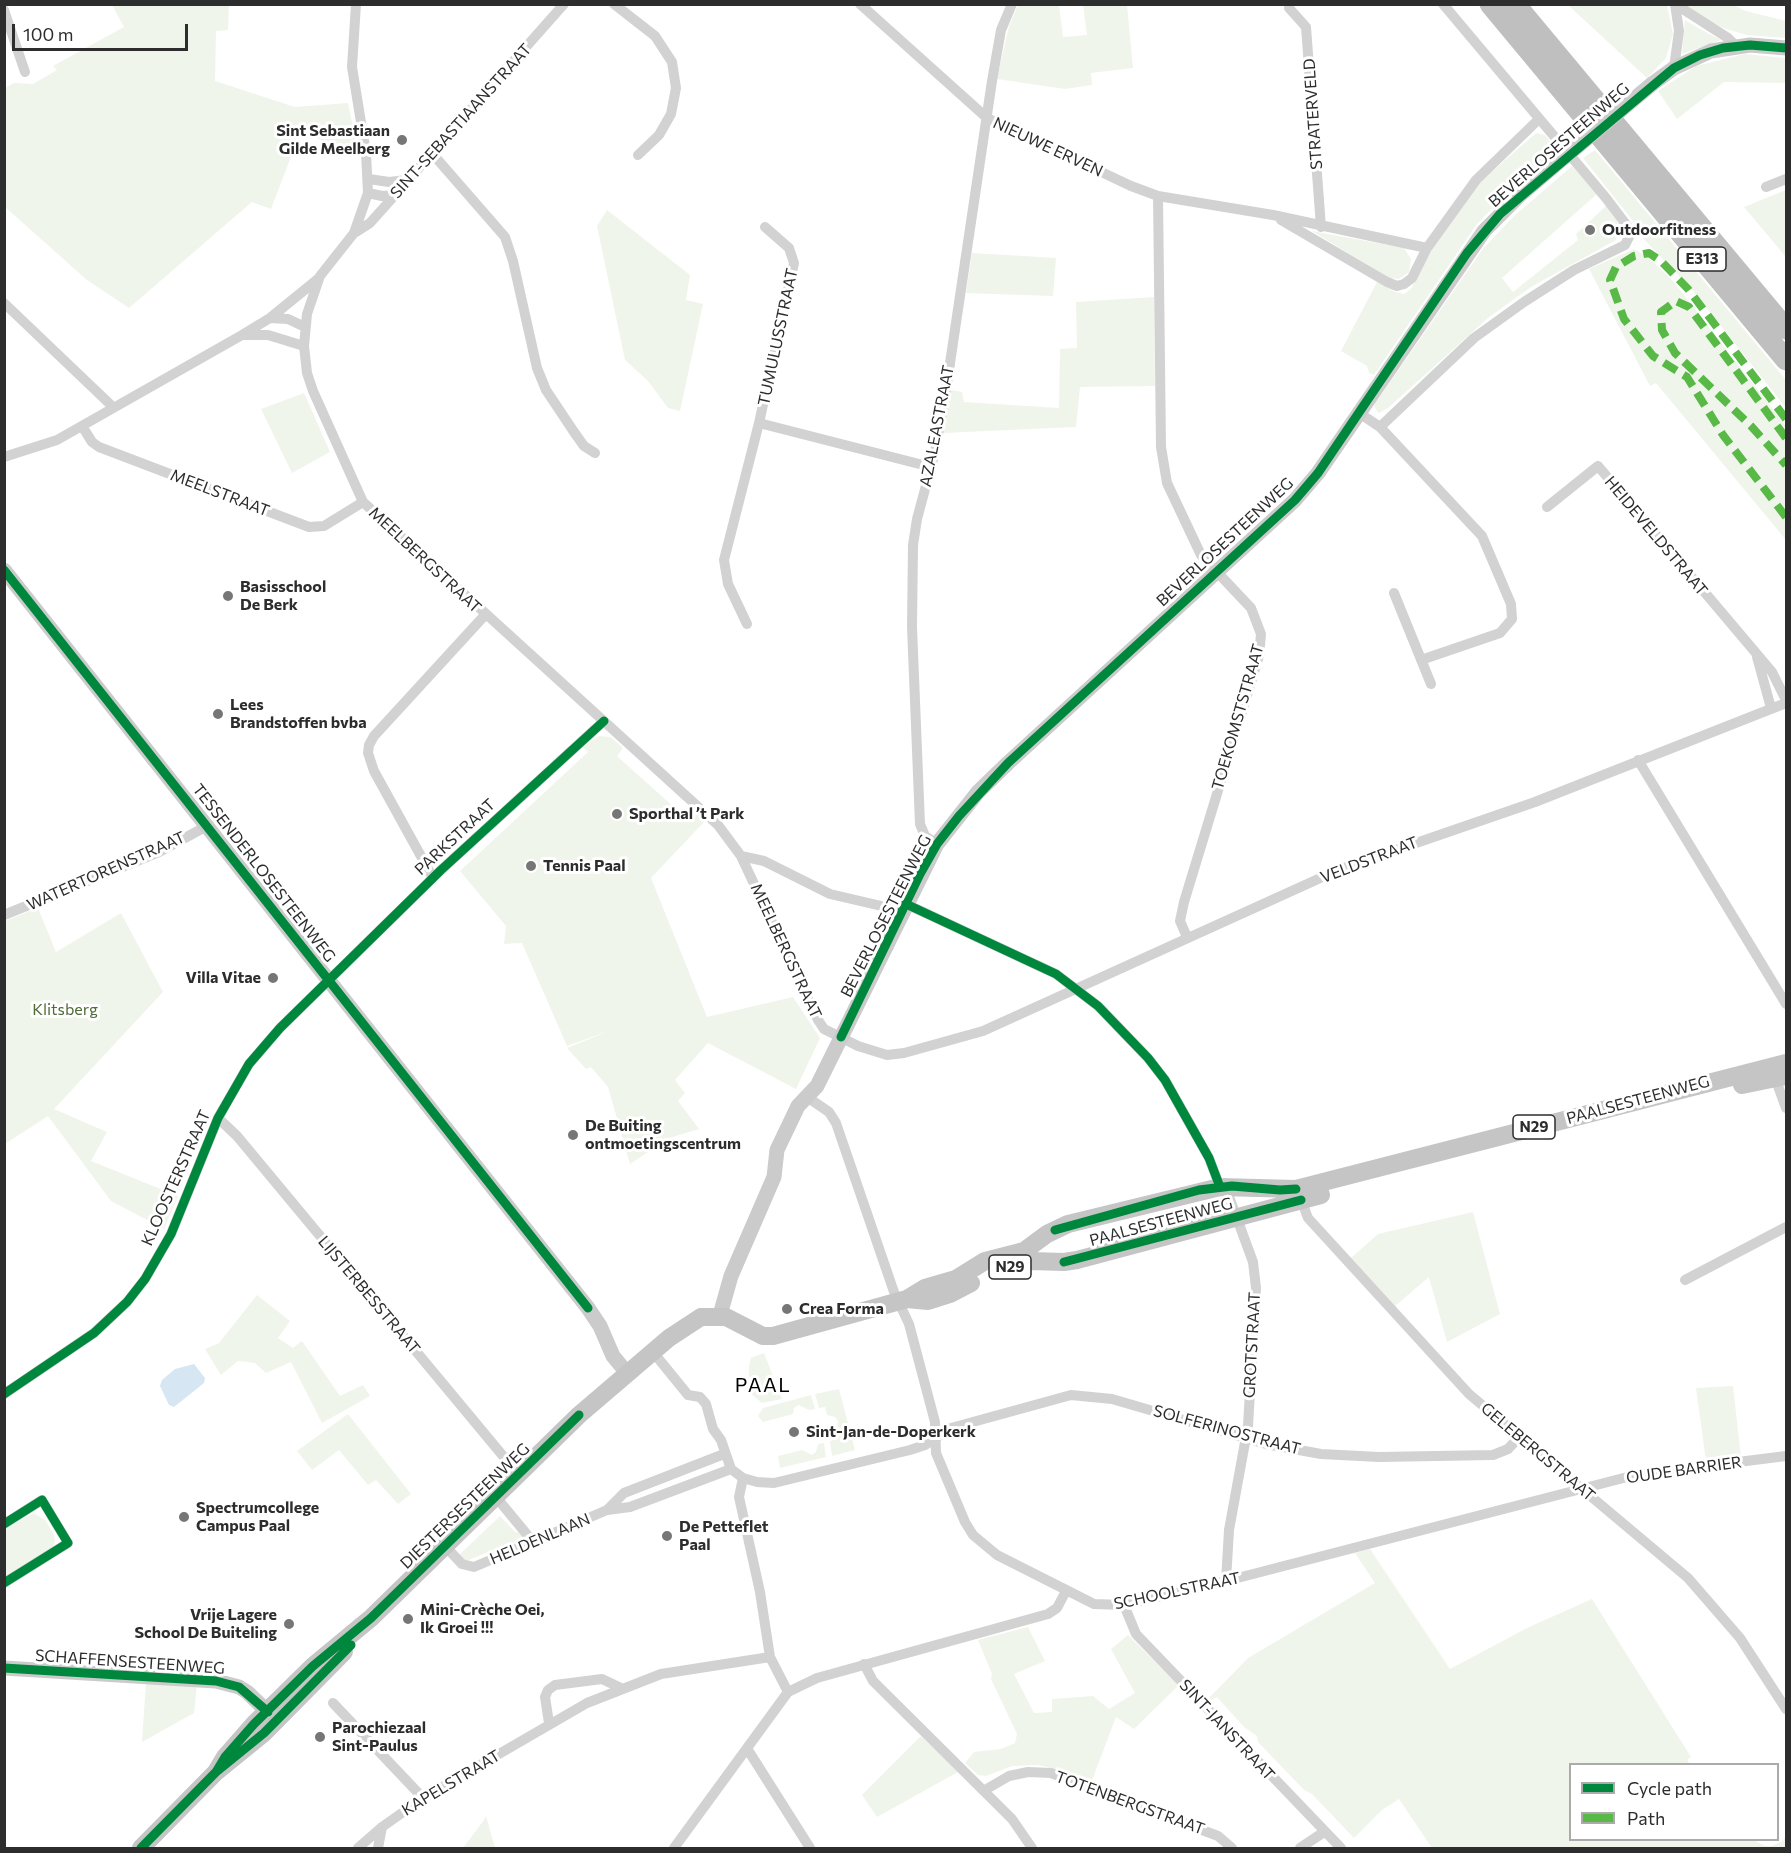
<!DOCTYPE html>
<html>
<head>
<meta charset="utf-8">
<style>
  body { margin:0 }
  #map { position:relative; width:1791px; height:1853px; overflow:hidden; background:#fff; font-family:Commissioner,sans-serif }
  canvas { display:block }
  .frame { position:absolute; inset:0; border:6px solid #2d2d2d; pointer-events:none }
  .legend { position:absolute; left:1569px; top:1763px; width:210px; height:78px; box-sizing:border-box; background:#fff; border:2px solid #ababab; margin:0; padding:8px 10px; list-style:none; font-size:18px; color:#2d2d2d }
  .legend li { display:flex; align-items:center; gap:12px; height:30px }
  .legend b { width:30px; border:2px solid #ababab }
  .scale { position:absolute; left:12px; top:24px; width:176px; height:27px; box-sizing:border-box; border:3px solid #2d2d2d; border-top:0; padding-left:8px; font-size:18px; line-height:21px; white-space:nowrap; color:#2d2d2d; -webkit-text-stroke:4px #fff; paint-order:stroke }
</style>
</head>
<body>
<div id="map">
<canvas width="1791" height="1853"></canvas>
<div class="frame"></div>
<ul class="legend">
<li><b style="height:8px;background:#00873e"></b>Cycle path</li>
<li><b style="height:8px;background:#58b947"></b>Path</li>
</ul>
<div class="scale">100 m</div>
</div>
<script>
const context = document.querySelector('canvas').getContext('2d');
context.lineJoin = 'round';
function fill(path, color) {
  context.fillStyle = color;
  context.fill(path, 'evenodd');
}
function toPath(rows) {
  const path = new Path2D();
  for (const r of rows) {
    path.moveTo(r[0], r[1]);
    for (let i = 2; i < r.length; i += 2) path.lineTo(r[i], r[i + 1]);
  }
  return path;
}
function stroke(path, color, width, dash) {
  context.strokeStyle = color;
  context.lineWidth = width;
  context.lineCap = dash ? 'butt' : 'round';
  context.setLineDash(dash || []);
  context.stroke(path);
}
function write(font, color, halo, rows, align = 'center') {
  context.font = font + ' Commissioner,sans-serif';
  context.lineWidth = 6;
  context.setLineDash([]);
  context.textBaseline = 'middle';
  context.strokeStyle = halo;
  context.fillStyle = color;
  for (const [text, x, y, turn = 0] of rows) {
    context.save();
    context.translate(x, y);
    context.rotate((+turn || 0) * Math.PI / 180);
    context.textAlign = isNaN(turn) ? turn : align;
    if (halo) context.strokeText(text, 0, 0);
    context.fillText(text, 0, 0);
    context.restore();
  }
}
const green = toPath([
  [112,5,229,5,228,30,216,31,215,81,295,107,348,103,358,152,300,133,271,209,252,202,129,308,87,280,5,207,5,88,14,83,33,84,57,70,53,66,124,27],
  [1018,5,1059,5,1063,37,1087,35,1083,5,1127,5,1133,68,1091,73,1092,85,1065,89,997,79,1009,26],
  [1568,5,1667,5,1673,34,1666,58,1647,78],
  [1684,5,1733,5,1746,11,1786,21,1786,38,1747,35,1726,29,1706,20],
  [1685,20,1698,28,1721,40,1682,54],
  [1745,54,1786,58,1786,83,1724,82,1677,119,1658,91,1696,66],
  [1536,133,1545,135,1557,151,1507,193,1477,224,1374,375,1369,373,1367,366,1341,351,1377,282,1395,292,1404,294,1411,289,1434,246,1480,182],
  [1595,150,1786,380,1786,408,1694,292,1640,235,1637,226,1583,158],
  [1572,166,1597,194,1502,278,1513,292,1578,240,1576,234,1606,206,1619,224,1616,240,1531,287,1488,318,1388,408,1379,413,1376,410,1374,405,1482,250,1513,217],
  [1786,190,1786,257,1744,207],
  [607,210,690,275,686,300,703,304,680,411,668,408,648,381,625,360,597,226],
  [1312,231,1404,248,1411,259,1409,272,1399,279,1389,278],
  [1634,249,1648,257,1673,281,1786,426,1786,540,1656,383,1650,386,1589,269],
  [972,253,1056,258,1053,296,966,293],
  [1154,297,1155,386,1080,387,1076,427,943,433,951,390,962,392,964,402,1059,408,1060,349,1077,348,1076,302],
  [304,393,330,452,292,473,261,409],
  [599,736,611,737,623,748,617,756,686,818,694,810,705,821,651,878,707,1017,793,997,820,1038,796,1089,708,1043,675,1080,685,1093,678,1101,699,1129,669,1138,630,1164,608,1087,591,1067,586,1069,567,1048,611,1030,567,1046,522,943,504,944,506,926,460,871,588,752,583,747],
  [38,908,56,952,121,913,163,992,54,1109,107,1132,91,1161,178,1196,164,1229,111,1201,48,1116,5,1144,5,921],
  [1473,1212,1500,1314,1447,1342,1429,1277,1395,1306,1351,1258,1378,1234],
  [257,1295,290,1321,278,1338,293,1348,302,1341,340,1396,363,1385,370,1396,322,1423,291,1362,266,1373,255,1363,238,1361,221,1375,205,1349,219,1343],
  [764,1353,782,1399,762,1403,750,1393,748,1387,753,1380,749,1376,749,1366,751,1358],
  [1733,1386,1741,1457,1706,1461,1696,1388],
  [839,1389,855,1450,832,1456,830,1441,834,1440,832,1431,837,1427,838,1421,835,1417,827,1415,825,1407,819,1408,815,1394],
  [811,1395,815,1409,809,1410,799,1405,794,1408,793,1414,763,1422,758,1416,763,1408],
  [348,1414,411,1494,398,1504,376,1480,368,1485,339,1450,312,1470,297,1451],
  [824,1443,826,1457,780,1468,778,1456,802,1450,812,1455,816,1452,818,1444],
  [34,1513,46,1521,54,1535,55,1542,53,1547,5,1578,5,1529],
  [500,1516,515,1532,523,1533,524,1538,466,1561,460,1554],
  [1370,1549,1450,1669,1529,1627,1592,1599,1691,1757,1687,1760,1690,1764,1570,1764,1570,1840,1753,1840,1765,1846,1772,1846,1783,1841,1786,1835,1786,1848,1432,1848,1399,1799,1382,1810,1354,1838,1312,1794,1304,1790,1258,1742,1257,1736,1244,1727,1217,1697,1211,1700,1209,1698,1248,1658,1375,1583,1355,1553],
  [1028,1627,1045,1661,1014,1674,1034,1713,1052,1712,1052,1699,1093,1696,1109,1709,1135,1693,1111,1649,1128,1635,1179,1685,1134,1729,1116,1717,1091,1783,1065,1771,1038,1765,1012,1766,986,1776,978,1775,965,1763,974,1752,1001,1749,1015,1743,1017,1734,991,1679,992,1674,978,1640],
  [146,1682,197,1685,194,1713,142,1742],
  [921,1736,958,1772,877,1817,862,1795],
  [486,1816,495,1848,463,1848,484,1820]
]);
const water = toPath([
  [194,1364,205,1378,204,1383,174,1407,169,1405,160,1386,162,1380,175,1369]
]);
const street = toPath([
  [356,4,352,67,366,153,368,193,354,233,320,276,307,314,304,346,307,373,313,391,363,502,718,825,741,856,818,1020,824,1029,858,1046,887,1055,904,1053,983,1031,1338,870,1535,802,1786,703],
  [614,4,655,36,672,62,676,88,671,114,659,135,638,155],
  [860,4,987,118,1131,186,1158,196,1273,215,1427,248],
  [1675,4,1728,38,1736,46],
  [1289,8,1306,27,1321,227],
  [4,10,25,72],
  [1674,68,1679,31,1675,4],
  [431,152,505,237,513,261,537,368,546,390,574,432,584,446,595,453],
  [369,179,389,182,407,180],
  [1766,187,1786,179],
  [368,193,382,196,395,195],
  [1158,196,1161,447,1167,483,1201,555,1251,608,1261,634,1259,656,1184,902,1180,921,1187,937],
  [1281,220,1387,282,1397,286,1404,284,1412,278,1427,248,1476,180,1539,119],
  [356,232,370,223,395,195,564,4],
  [4,303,113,407],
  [270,318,288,319,305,327],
  [243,335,268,335,304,346],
  [1359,413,1380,427,1482,536,1511,604,1512,619,1500,633,1421,660],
  [759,423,931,467],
  [82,426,92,442,99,447,309,527,324,526,363,502],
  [1380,427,1474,338,1524,302,1574,270,1625,245,1629,237,1628,227,1606,198,1443,4],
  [4,457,57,440,242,335,270,318,318,279],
  [1547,507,1598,466,1772,672,1786,700],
  [1394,593,1431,684],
  [747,624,728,584,724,560,759,423,794,263,789,248,765,227],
  [1757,657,1771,708],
  [1638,760,1786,1004],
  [937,844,925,836,920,824,912,627,913,545,917,519,935,452,946,390,992,81,1001,30,1012,4],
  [741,856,764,861,830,894,903,911],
  [433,878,374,771,368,753,369,745,374,736,485,615],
  [906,904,1056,974,1098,1006,1148,1058,1165,1080,1209,1158,1220,1187,1228,1194,1253,1262,1256,1288,1248,1426,1229,1530,1226,1581],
  [4,915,159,852,207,826],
  [1774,1075,1786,1108],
  [807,1097,829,1112,836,1123,894,1292,909,1324,935,1422,936,1453,965,1522,973,1535,997,1555,1094,1604,1124,1605,1226,1581,1635,1475,1786,1456],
  [218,1118,237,1136,518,1474],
  [1300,1197,1308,1218,1469,1394,1688,1578,1740,1638,1786,1709],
  [1685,1280,1786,1227],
  [653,1352,688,1395,700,1397,706,1404,713,1429,721,1440,731,1469,743,1478,757,1482,774,1483,910,1450,925,1445,951,1428,1071,1395,1112,1399,1266,1444,1321,1454,1379,1457,1493,1455,1508,1449,1519,1437],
  [4,1394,94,1333,127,1302,145,1279,171,1234,218,1118,249,1064,280,1028,441,870,604,721],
  [743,1478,739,1497,760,1592,770,1657,788,1692],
  [496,1497,534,1543],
  [607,1510,624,1493,724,1454],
  [4,1524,42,1500,68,1543,4,1583],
  [445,1546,462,1564,474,1567,607,1510,630,1507,731,1469],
  [1124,1605,1136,1634,1341,1848],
  [864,1664,873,1681,1012,1819,1032,1848],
  [333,1703,423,1798],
  [549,1723,545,1697,548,1690,555,1685,602,1679,621,1688],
  [748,1750,810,1848],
  [985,1790,1009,1776,1028,1772,1051,1773,1218,1836,1232,1848],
  [358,1848,382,1827,423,1798,587,1703,661,1674,770,1657],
  [378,1848,382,1827],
  [674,1848,788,1692,817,1678,1048,1614,1057,1608,1066,1591],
  [1300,1848,1324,1832]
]);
const secondary = toPath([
  [1652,84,1674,68,1711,51,1750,45,1786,48],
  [4,570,588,1308,600,1326,613,1356,627,1373],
  [720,1315,731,1276,774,1177,777,1150,798,1106,817,1086,937,844,978,792,1008,763,1295,500,1318,473,1484,231,1520,195,1554,166],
  [4,1668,216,1681,239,1687,247,1692,274,1718]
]);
const primary = toPath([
  [1742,1085,1786,1076],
  [1007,1268,1031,1261,1064,1262,1077,1260,1321,1195],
  [907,1299,928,1301,950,1294,971,1283],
  [216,1772,225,1757,254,1724,313,1666,371,1618,579,1415,669,1338,701,1317,726,1317,763,1336,773,1336,907,1299,925,1288,956,1279,985,1261,1024,1251,1047,1234,1068,1224,1220,1187,1296,1189,1786,1063],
  [141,1848,216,1772,264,1733,344,1652]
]);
const highway = toPath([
  [1490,4,1786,360],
  [1515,4,1786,329]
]);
const secondaryBridge = toPath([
  [1554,166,1652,84]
]);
const quiet = toPath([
  [1786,419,1688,289,1661,261,1649,253,1634,256,1616,267,1610,280,1624,319,1653,356,1687,377,1723,435,1786,517],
  [1786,438,1689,307,1676,301,1661,312,1662,330,1675,353,1751,426,1786,465]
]);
const cycleway = toPath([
  [4,570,588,1308],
  [906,904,1056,974,1098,1006,1148,1058,1165,1080,1209,1158,1220,1187],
  [841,1037,920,874,937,844,959,816,1008,763,1295,500,1318,473,1467,253,1500,214,1674,68,1700,55,1723,48,1750,45,1786,48],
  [1055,1230,1199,1190,1232,1186,1280,1190,1296,1189],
  [1064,1262,1301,1200],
  [4,1394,94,1333,127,1302,145,1279,171,1234,218,1118,249,1064,280,1028,441,870,604,721],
  [4,1524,42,1500,68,1543,4,1583],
  [4,1668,216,1681,239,1687,268,1712],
  [216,1772,225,1757,254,1724,313,1666,371,1618,579,1415],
  [141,1848,216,1772,264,1733,351,1645]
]);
const markers = [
  [402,140,6,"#767676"],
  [1590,230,6,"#767676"],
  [228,596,6,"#767676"],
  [218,714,6,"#767676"],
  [617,814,6,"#767676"],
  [531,866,6,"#767676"],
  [273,978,6,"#767676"],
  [573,1135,6,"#767676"],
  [787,1309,6,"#767676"],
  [794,1432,6,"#767676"],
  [184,1517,6,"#767676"],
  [667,1536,6,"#767676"],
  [408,1619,6,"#767676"],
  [289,1624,6,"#767676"],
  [320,1737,6,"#767676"]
];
const shields = [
  [1702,259,48],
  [1534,1127,42],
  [1010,1267,42]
];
const shieldNames = [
  ["E313",1702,259],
  ["N29",1534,1127],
  ["N29",1010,1267]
];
const streetNames = [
  ["STRATERVELD",1313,114,-94],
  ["SINT-SEBASTIAANSTRAAT",461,121,-48],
  ["BEVERLOSESTEENWEG",1559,145,-41],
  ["NIEUWE ERVEN",1048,147,25],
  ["TUMULUSSTRAAT",778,337,-78],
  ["AZALEASTRAAT",937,426,-79],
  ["MEELSTRAAT",220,493,21],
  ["HEIDEVELDSTRAAT",1656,536,50],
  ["BEVERLOSESTEENWEG",1225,542,-43],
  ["MEELBERGSTRAAT",425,560,43],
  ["TOEKOMSTSTRAAT",1238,717,-74],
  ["PARKSTRAAT",455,837,-43],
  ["VELDSTRAAT",1369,860,-21],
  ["WATERTORENSTRAAT",106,871,-24],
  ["TESSENDERLOSESTEENWEG",264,873,52],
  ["BEVERLOSESTEENWEG",886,916,-63],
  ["MEELBERGSTRAAT",786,951,65],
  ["PAALSESTEENWEG",1638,1100,-15],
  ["KLOOSTERSTRAAT",176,1178,-66],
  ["PAALSESTEENWEG",1161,1222,-15],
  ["LIJSTERBESSTRAAT",369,1295,50],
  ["GROTSTRAAT",1252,1345,-87],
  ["SOLFERINOSTRAAT",1227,1430,15],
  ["GELEBERGSTRAAT",1538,1452,40],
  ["OUDE BARRIER",1684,1470,-8],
  ["DIESTERSESTEENWEG",465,1506,-44],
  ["HELDENLAAN",540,1539,-23],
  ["SCHOOLSTRAAT",1177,1591,-12],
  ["SCHAFFENSESTEENWEG",130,1662,4],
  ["SINT-JANSTRAAT",1227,1730,47],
  ["KAPELSTRAAT",451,1783,-31],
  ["TOTENBERGSTRAAT",1130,1803,20]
];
const poiNames = [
  ["Sint Sebastiaan",390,131,"right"],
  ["Gilde Meelberg",390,149,"right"],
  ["Outdoorfitness",1602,230],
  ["Basisschool",240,587],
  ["De Berk",240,605],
  ["Lees",230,705],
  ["Brandstoffen bvba",230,723],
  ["Sporthal ’t Park",629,814],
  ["Tennis Paal",543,866],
  ["Villa Vitae",261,978,"right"],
  ["De Buiting",585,1126],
  ["ontmoetingscentrum",585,1144],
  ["Crea Forma",799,1309],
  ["Sint-Jan-de-Doperkerk",806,1432],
  ["Spectrumcollege",196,1508],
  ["Campus Paal",196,1526],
  ["De Petteflet",679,1527],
  ["Paal",679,1545],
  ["Mini-Crèche Oei,",420,1610],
  ["Ik Groei !!!",420,1628],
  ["Vrije Lagere",277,1615,"right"],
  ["School De Buiteling",277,1633,"right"],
  ["Parochiezaal",332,1728],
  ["Sint-Paulus",332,1746]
];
const parkNames = [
  ["Klitsberg",65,1010]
];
const quarterNames = [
  ["PAAL",763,1385]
];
fill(green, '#f0f5eb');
fill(water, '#d6e6f2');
stroke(street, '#d2d2d2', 10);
stroke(secondary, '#cbcbcb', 15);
stroke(primary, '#c5c5c5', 18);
stroke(highway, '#bfbfbf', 21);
stroke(secondaryBridge, '#cbcbcb', 15);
stroke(quiet, '#58b947', 8, [15, 8]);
stroke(cycleway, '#00873e', 9);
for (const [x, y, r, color] of markers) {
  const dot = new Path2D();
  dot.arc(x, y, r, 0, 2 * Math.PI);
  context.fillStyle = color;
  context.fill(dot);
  stroke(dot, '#fff', 2);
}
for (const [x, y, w] of shields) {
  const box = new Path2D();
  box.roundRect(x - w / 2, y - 12, w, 24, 4.5);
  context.fillStyle = '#fff';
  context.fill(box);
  stroke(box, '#2d2d2d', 1.5);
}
write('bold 15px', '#2d2d2d', null, shieldNames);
write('16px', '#2d2d2d', '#fff', streetNames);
write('bold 16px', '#2d2d2d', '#fff', poiNames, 'left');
write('16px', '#4f6b38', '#fff', parkNames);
context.letterSpacing = '1.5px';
write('20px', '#000', '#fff', quarterNames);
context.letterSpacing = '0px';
</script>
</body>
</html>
